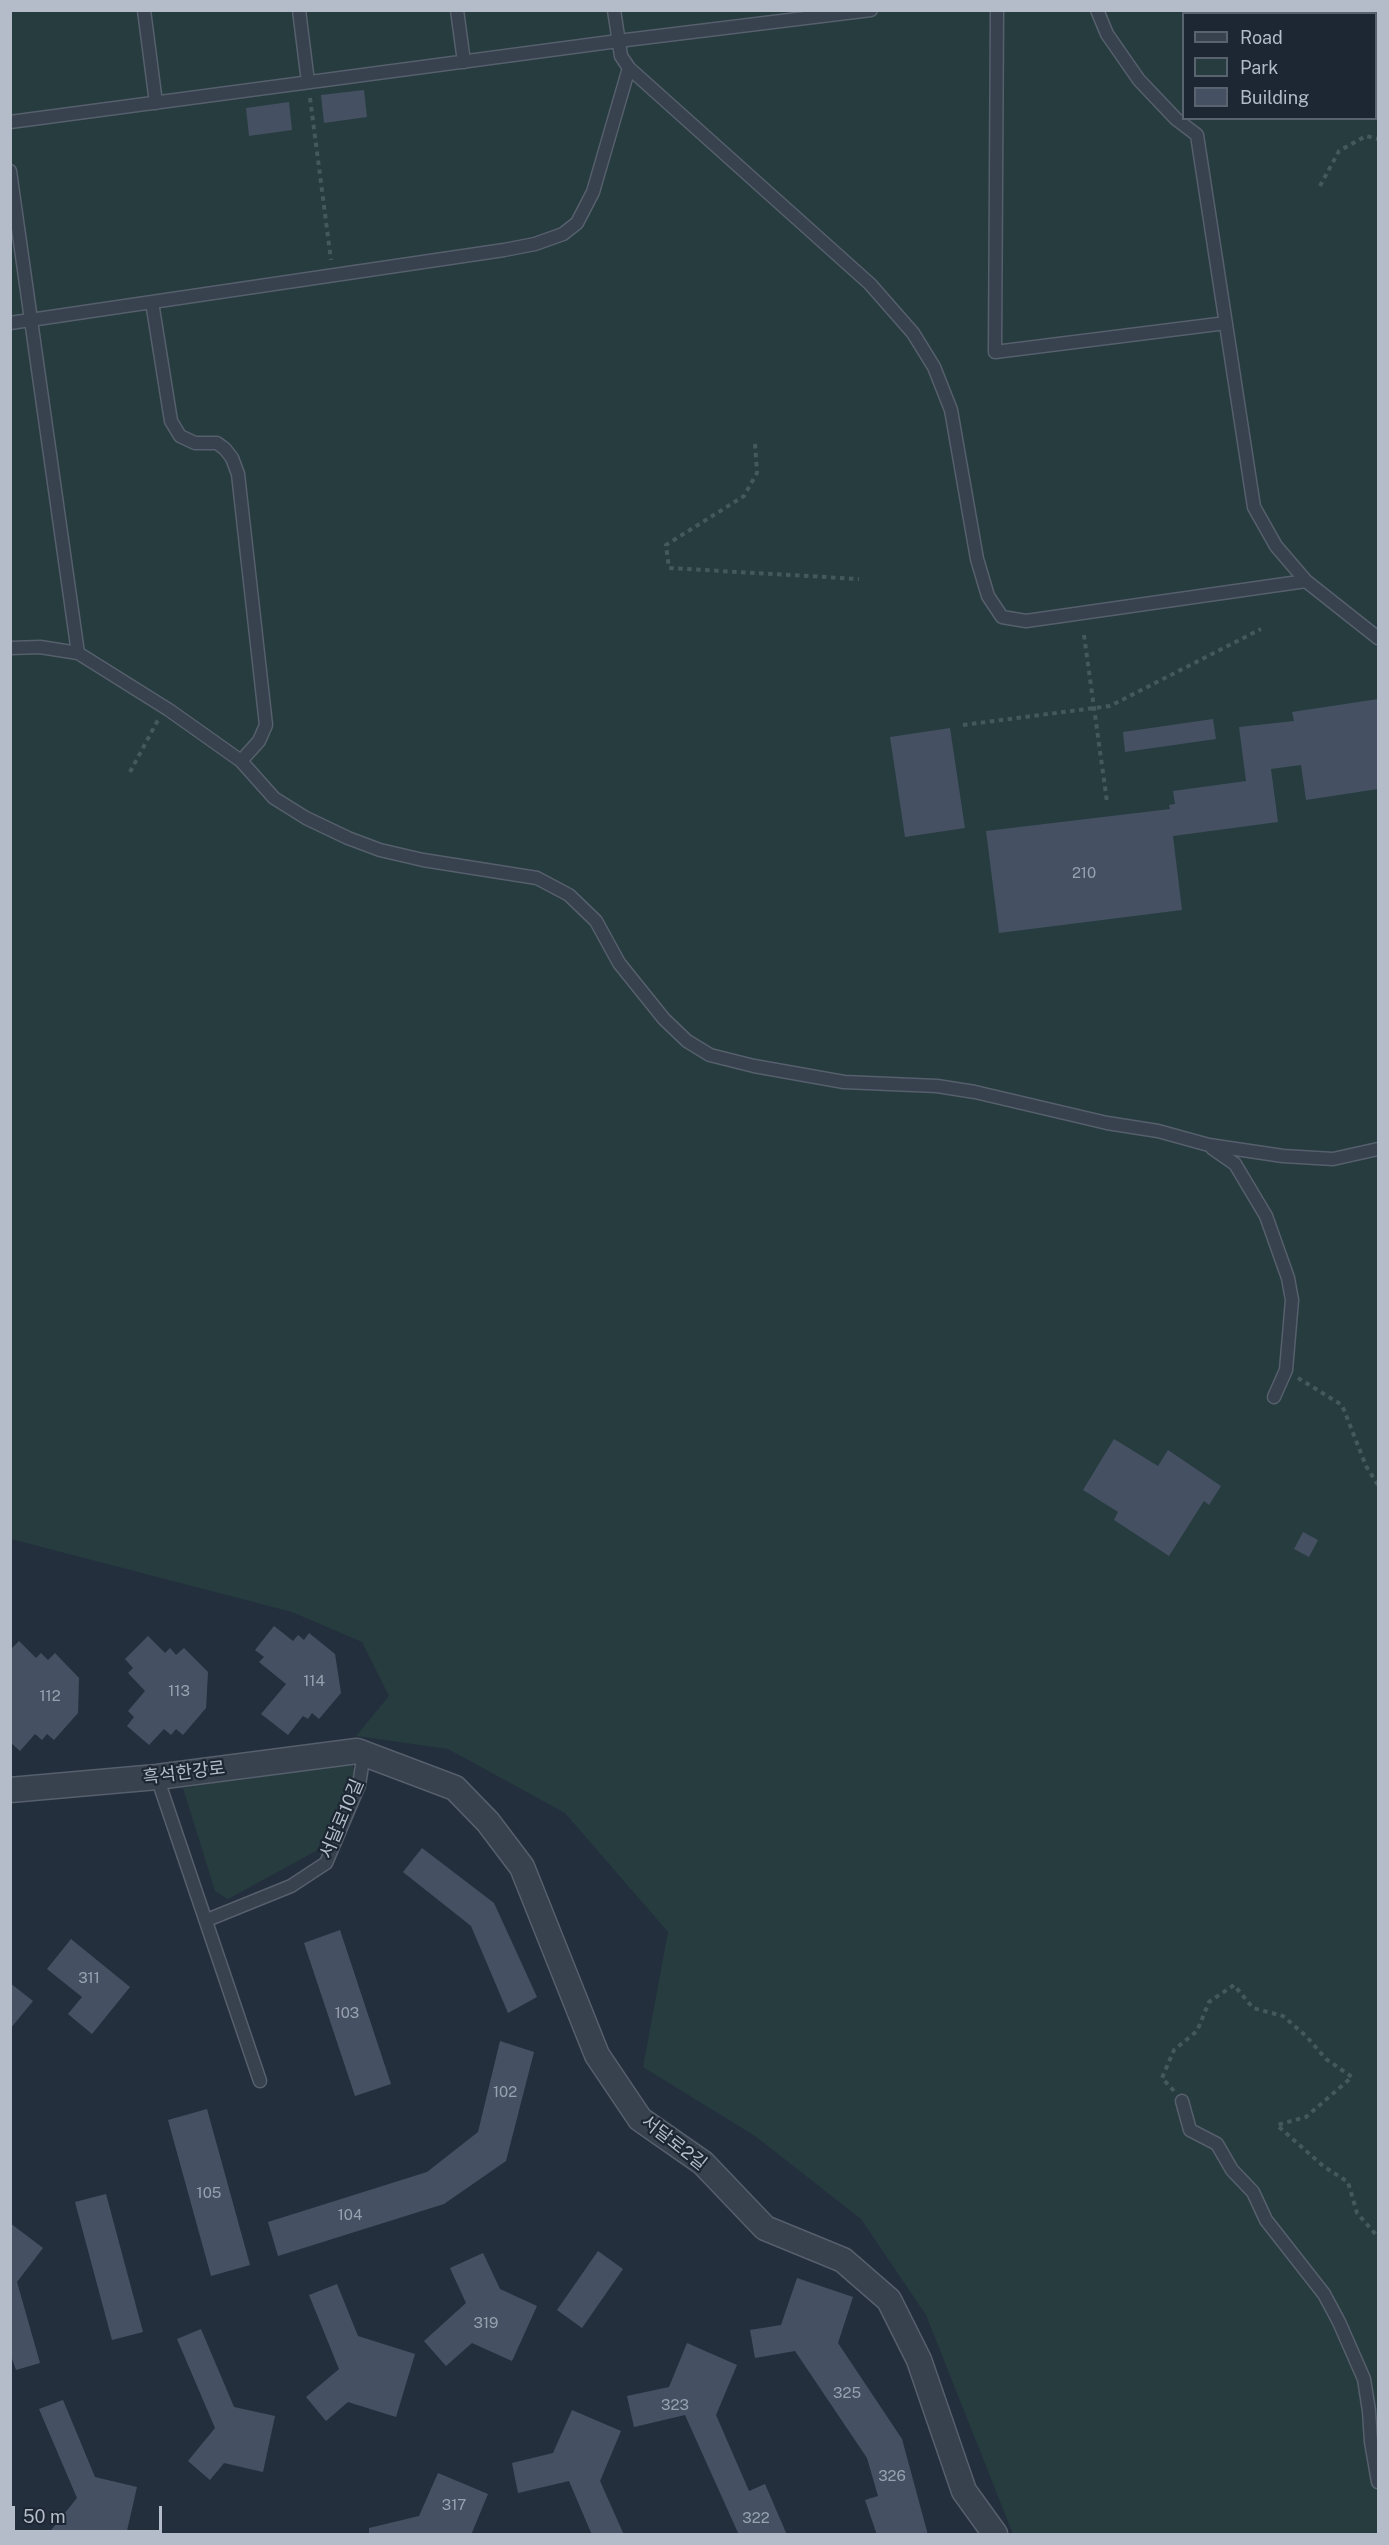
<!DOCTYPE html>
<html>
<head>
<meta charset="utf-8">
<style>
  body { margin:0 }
  #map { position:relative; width:1389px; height:2545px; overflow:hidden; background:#242f3e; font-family:"Public Sans",sans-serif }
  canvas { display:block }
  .frame { position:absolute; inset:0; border:12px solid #b4bcc9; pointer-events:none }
  .legend { position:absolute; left:1182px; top:12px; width:195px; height:108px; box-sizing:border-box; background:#1d2633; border:2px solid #59626f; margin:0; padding:8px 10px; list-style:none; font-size:18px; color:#b4bcc9 }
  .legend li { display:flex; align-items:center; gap:12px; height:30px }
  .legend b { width:30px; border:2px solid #59626f }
  .scale { position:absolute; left:12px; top:2506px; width:150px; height:27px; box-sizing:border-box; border:3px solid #b4bcc9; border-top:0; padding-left:8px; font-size:18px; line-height:21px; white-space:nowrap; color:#b4bcc9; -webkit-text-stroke:4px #1d2633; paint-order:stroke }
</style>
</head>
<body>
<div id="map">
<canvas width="1389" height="2545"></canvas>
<div class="frame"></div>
<ul class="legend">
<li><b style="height:8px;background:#38414e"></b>Road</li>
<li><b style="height:16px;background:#263c3f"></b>Park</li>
<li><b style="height:16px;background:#455162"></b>Building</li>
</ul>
<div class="scale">50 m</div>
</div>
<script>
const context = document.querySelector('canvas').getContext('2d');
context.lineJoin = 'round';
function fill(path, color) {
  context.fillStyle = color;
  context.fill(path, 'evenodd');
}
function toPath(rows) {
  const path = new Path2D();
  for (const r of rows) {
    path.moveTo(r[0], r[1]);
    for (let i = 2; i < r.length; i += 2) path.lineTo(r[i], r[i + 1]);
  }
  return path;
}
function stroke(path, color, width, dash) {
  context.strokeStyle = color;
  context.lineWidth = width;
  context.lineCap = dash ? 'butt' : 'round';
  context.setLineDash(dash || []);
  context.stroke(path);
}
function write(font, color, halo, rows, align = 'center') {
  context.font = font + ' "Public Sans","Noto Sans KR",sans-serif';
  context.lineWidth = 4.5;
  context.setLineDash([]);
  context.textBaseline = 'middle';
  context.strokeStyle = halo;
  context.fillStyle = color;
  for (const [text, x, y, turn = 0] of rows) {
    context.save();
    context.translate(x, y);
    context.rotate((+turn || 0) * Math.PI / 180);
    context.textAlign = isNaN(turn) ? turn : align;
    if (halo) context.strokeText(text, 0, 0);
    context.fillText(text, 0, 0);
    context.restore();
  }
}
const green = toPath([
  [11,11,1378,11,1378,2534,1013,2534,926,2315,861,2219,755,2136,643,2067,668,1932,565,1813,448,1749,356,1736,389,1696,362,1642,292,1612,11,1539],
  [1184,14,1376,14,1376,118,1184,118],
  [351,1761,355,1772,353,1787,316,1851,228,1899,215,1891,183,1788]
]);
const building = toPath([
  [364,90,367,117,324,123,321,95],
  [289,102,292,130,249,136,246,108],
  [1378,699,1378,789,1306,800,1301,765,1271,769,1278,822,1173,836,1182,910,999,933,986,831,1170,809,1169,805,1175,804,1173,791,1246,781,1239,727,1294,721,1292,712],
  [1213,719,1216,739,1125,752,1123,732],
  [950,728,965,828,905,837,890,737],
  [1114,1439,1158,1466,1168,1450,1221,1486,1209,1505,1204,1501,1169,1556,1114,1520,1118,1512,1083,1490],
  [1303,1532,1318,1540,1309,1557,1294,1549],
  [274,1626,293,1641,298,1635,304,1640,309,1633,335,1654,341,1693,319,1719,312,1713,308,1719,303,1716,288,1735,261,1714,286,1684,259,1662,264,1657,255,1650],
  [148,1636,165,1653,170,1648,176,1655,184,1648,208,1672,206,1708,183,1735,176,1729,171,1735,164,1729,149,1745,127,1726,134,1717,128,1711,145,1691,128,1673,133,1668,125,1659],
  [19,1641,36,1658,41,1653,48,1660,55,1653,79,1678,78,1713,54,1740,47,1734,42,1740,35,1734,20,1751,10,1742,10,1650],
  [422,1848,494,1903,537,1997,508,2013,471,1926,403,1872],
  [340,1930,391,2084,355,2096,304,1943],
  [71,1939,130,1987,92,2034,68,2014,82,1997,47,1969],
  [10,1983,33,2001,10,2029],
  [500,2041,534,2052,506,2161,444,2204,278,2256,268,2222,427,2172,478,2132],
  [207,2109,250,2265,211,2276,168,2120],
  [106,2194,143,2332,112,2340,75,2202],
  [10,2223,43,2248,17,2282,40,2363,16,2370,10,2353],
  [598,2251,623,2269,582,2328,557,2310],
  [483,2253,500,2289,537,2306,512,2361,472,2343,446,2366,424,2341,466,2303,450,2268],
  [797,2278,853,2297,838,2343,902,2439,928,2535,877,2535,865,2500,878,2496,867,2458,795,2351,755,2358,750,2330,781,2325],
  [337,2284,358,2336,415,2354,396,2417,348,2402,326,2421,306,2397,339,2369,309,2295],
  [201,2329,234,2407,275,2416,263,2472,224,2463,210,2480,188,2461,215,2428,177,2339],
  [687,2343,737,2365,716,2415,749,2491,765,2484,787,2535,739,2535,685,2415,634,2427,627,2396,669,2387],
  [63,2400,95,2477,137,2487,126,2535,47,2535,77,2498,39,2409],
  [572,2410,621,2431,600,2481,624,2535,592,2535,569,2481,518,2493,512,2463,553,2453],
  [438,2473,488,2494,471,2535,369,2535,369,2528,419,2516]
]);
const path = toPath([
  [310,98,331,260],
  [1320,186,1339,151,1366,136,1378,139],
  [755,444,757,473,744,496,666,545,669,568,859,579],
  [1084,635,1107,802],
  [963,725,1110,706,1261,629],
  [130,772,158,720],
  [1298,1378,1342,1405,1366,1466,1378,1485],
  [1174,2091,1162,2078,1174,2050,1197,2031,1209,2002,1234,1985,1253,2008,1283,2016,1306,2036,1326,2059,1352,2077,1306,2117,1277,2125,1323,2166,1348,2182,1357,2213,1378,2237]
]);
const service = toPath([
  [144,10,156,103],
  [299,10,308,82],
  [457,10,464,62],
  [614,10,621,56,629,68,870,284,913,333,934,367,951,410,977,559,988,596,1002,617,1026,621,1306,581,1378,638],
  [997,10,995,352,1226,323],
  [1097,10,1107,34,1139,80,1176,119,1197,135,1254,507,1276,546,1306,581],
  [10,122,618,41,871,10],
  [10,171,78,653],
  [152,302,171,421,180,436,195,443,217,443,225,449,232,458,238,474,266,725,259,741,241,761],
  [10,323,504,250,535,244,563,234,577,223,593,192,629,68],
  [10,648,40,647,78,653,169,710,241,761,274,798,306,818,348,838,380,850,423,860,537,878,569,895,596,921,619,963,664,1019,687,1041,710,1055,754,1066,844,1082,937,1086,975,1092,1107,1123,1158,1131,1209,1145,1283,1156,1333,1159,1378,1149],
  [1212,1148,1235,1164,1266,1216,1288,1278,1292,1300,1286,1370,1274,1397],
  [157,1777,260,2081],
  [207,1920,291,1886,326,1863,359,1785,364,1753],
  [1182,2101,1190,2130,1217,2144,1232,2170,1253,2192,1266,2220,1324,2294,1339,2322,1364,2379,1369,2411,1371,2442,1378,2482]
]);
const minor = toPath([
  [10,1790,157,1777,357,1751,455,1788,488,1822,522,1867,597,2055,640,2119,703,2163,765,2228,843,2260,889,2300,919,2360,964,2491,995,2534]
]);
const numberNames = [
  ["210",1084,873],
  ["114",314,1681],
  ["113",179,1691],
  ["112",50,1696],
  ["311",89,1978],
  ["103",347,2013],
  ["102",505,2092],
  ["105",209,2193],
  ["104",350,2215],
  ["319",486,2323],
  ["325",847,2393],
  ["323",675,2405],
  ["326",892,2476],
  ["317",454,2505],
  ["322",756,2518]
];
const streetNames = [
  ["흑석한강로",184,1773,-7],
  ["서달로10길",342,1819,-67],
  ["서달로2길",674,2143,38]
];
fill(green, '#263c3f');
fill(building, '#455162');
stroke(service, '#565f6c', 15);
stroke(minor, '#565f6c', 27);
stroke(path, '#44595c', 4, [4.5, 4.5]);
stroke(service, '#38414e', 12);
stroke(minor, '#38414e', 24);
write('15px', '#98a1af', null, numberNames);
write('18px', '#b4bcc9', '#1d2633', streetNames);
</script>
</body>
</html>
